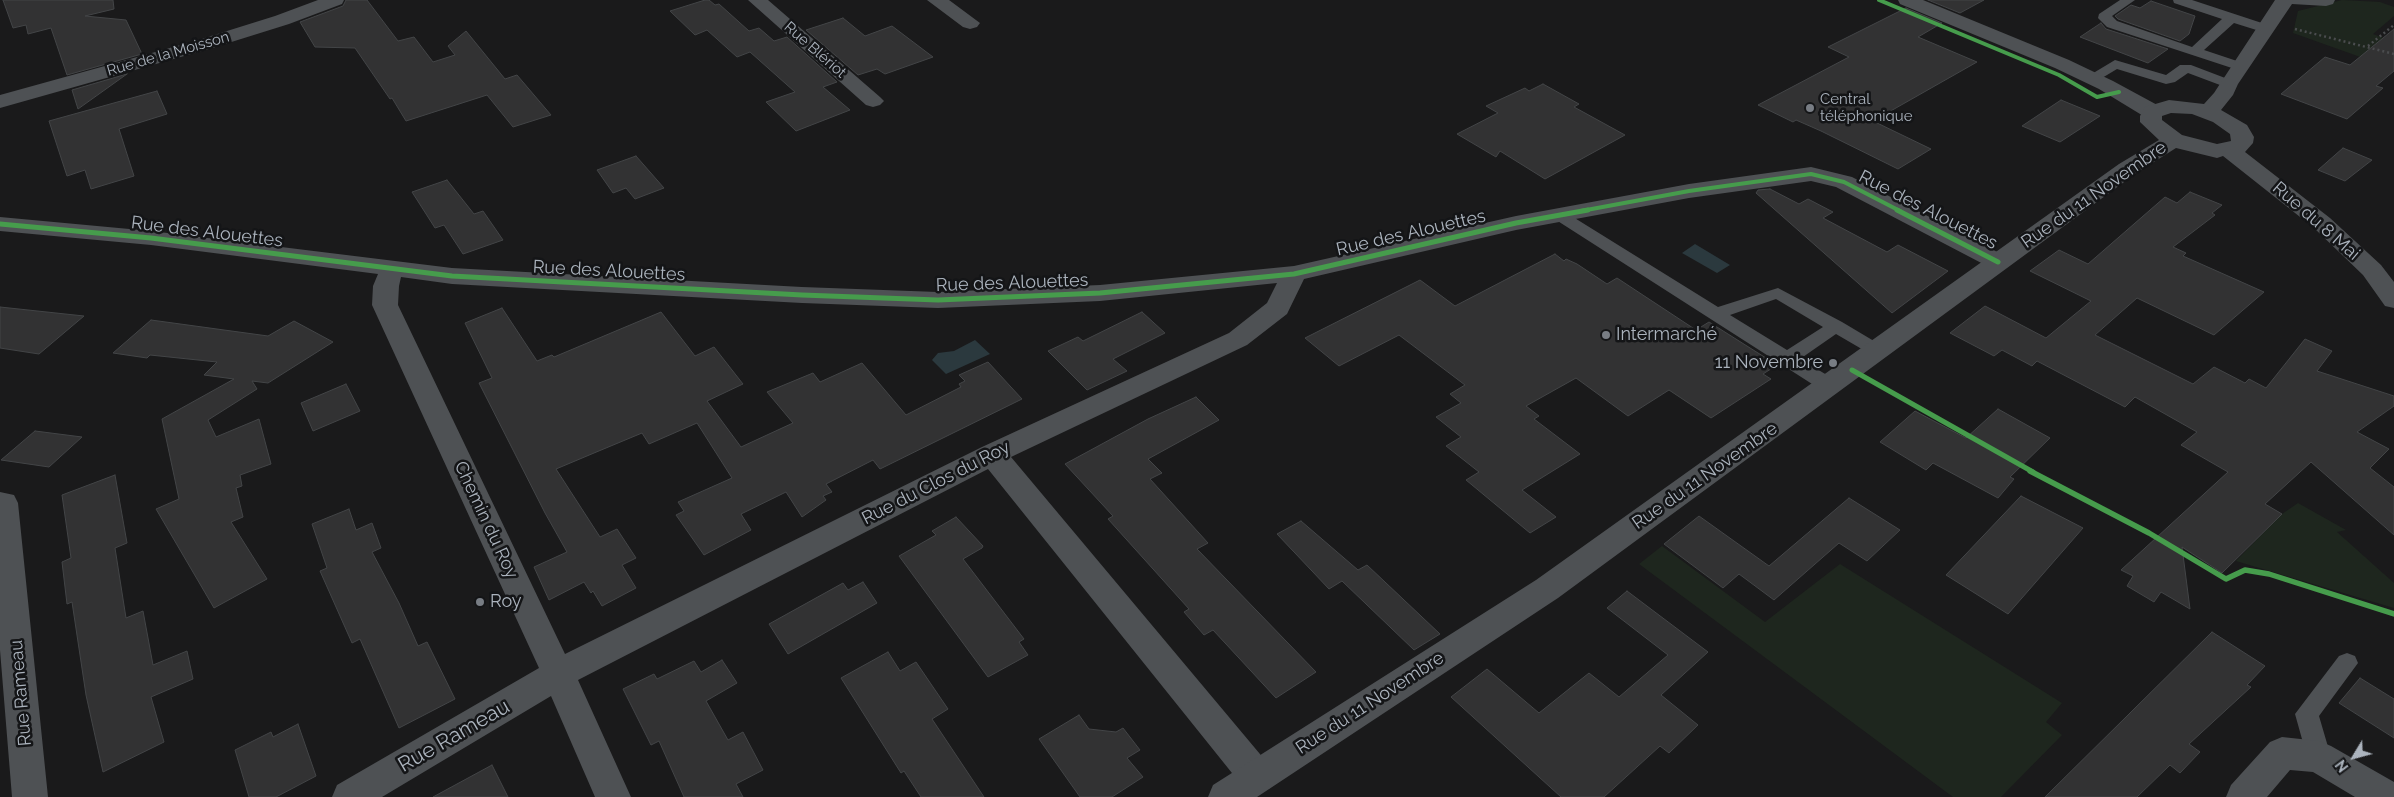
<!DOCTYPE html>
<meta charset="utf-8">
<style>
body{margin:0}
#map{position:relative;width:2394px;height:797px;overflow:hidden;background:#1a1a1b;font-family:Raleway,sans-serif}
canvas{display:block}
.north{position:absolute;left:2329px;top:732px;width:50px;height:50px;-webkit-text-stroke:4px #141517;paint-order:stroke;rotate:233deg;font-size:14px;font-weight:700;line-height:20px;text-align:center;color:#abb3bd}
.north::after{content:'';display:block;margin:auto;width:18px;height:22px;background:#abb3bd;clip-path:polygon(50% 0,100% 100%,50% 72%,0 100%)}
</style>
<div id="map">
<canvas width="2394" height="797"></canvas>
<div class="north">N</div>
</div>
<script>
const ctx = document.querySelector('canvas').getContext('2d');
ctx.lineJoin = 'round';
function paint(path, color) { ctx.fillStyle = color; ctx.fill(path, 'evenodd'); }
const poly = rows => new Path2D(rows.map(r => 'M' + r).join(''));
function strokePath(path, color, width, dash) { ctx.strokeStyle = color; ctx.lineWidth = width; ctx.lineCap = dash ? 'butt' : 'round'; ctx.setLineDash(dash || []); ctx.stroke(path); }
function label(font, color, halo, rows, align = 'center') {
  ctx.font = font + ' Raleway,sans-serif'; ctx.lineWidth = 5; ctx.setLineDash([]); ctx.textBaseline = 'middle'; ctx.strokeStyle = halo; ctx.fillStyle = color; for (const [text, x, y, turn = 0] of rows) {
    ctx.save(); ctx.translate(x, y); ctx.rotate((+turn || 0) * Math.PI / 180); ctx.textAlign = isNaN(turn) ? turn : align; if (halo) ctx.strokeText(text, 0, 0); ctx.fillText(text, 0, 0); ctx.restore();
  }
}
paint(poly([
 [2342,0,2380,2,2394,7,2394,16,2373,34,2394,42,2394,69,2293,33,2298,11],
 [2298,503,2346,530,2337,532,2394,583,2394,608,2236,561,2282,514],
 [1662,546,1765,622,1840,564,2062,703,2046,722,2062,735,2001,797,1953,797,1639,564]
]), '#1e261e');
paint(poly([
 [1695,244,1730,265,1717,273,1682,253],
 [975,340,990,354,946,374,932,360,938,353,954,351]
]), '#2b393e');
const building = poly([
 [3,0,113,0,114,9,85,16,126,20,142,54,67,75,51,28,28,34,26,25,13,28,3,0],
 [346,0,367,0,398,41,414,37,433,62,455,55,448,46,466,31,505,79,517,75,551,115,513,127,487,95,406,121,392,98,390,99,355,48,315,47,300,22,343,6,346,0],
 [705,0,709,0,715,5,719,4,749,31,759,28,774,41,787,37,837,82,823,87,850,110,796,131,766,102,795,92,750,52,737,57,707,30,695,35,670,11,705,0],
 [1928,0,1984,0,1960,13,1928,0],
 [2151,1,2195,16,2189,34,2180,41,2118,19,2115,16,2131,5,2140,8,2151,1],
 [1906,8,1942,23,1918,37,1977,62,1873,121,1931,149,1898,169,1821,131,1796,120,1793,122,1758,105,1849,57,1828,47,1906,8],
 [843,18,865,36,892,26,933,57,885,74,877,69,858,75,806,30,843,18],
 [2101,23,2106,29,2168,49,2148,63,2080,37,2101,23],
 [2394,29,2394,71,2376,86,2383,88,2347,119,2281,94,2325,57,2350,65,2394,29],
 [127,74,78,109,72,90,127,74],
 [1543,84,1579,104,1574,107,1625,135,1545,179,1500,151,1496,157,1457,134,1498,113,1486,106,1525,88,1529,91,1543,84],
 [157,91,167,114,119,129,134,176,91,189,85,170,67,176,49,121,157,91],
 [2061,100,2100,116,2060,142,2022,126,2061,100],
 [2343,148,2372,160,2345,181,2318,170,2343,148],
 [636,156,664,188,635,199,626,188,613,193,597,170,636,156],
 [447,180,474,214,483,211,503,240,463,254,444,225,435,228,412,192,447,180],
 [1770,189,1799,204,1808,199,1833,212,1823,218,1887,252,1898,245,1948,271,1892,313,1756,193,1758,190,1770,189],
 [2190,192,2222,205,2212,213,2215,215,2173,247,2186,253,2183,256,2264,292,2214,335,2137,298,2095,335,2193,384,2214,367,2245,383,2249,379,2266,388,2305,339,2332,351,2317,371,2394,396,2394,406,2357,432,2389,449,2370,468,2394,487,2394,535,2311,462,2265,504,2282,514,2222,573,2182,547,2190,609,2161,592,2154,602,2127,586,2133,576,2121,570,2228,472,2181,445,2197,432,2135,397,2125,407,2037,361,2032,366,2002,350,1994,356,1950,333,1985,306,2046,338,2091,301,2030,271,2059,250,2088,264,2165,197,2177,203,2190,192],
 [1555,254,1564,261,1566,259,1577,264,1607,284,1617,278,1696,330,1709,322,1777,365,1763,374,1771,379,1711,418,1669,390,1628,416,1576,378,1526,406,1539,416,1534,419,1580,454,1522,490,1556,517,1530,533,1466,480,1479,472,1446,446,1461,437,1436,417,1461,403,1450,394,1465,385,1399,335,1339,366,1305,338,1420,280,1455,306,1555,254],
 [0,307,84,316,39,354,0,348,0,307],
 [502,308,537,361,552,355,554,357,661,312,695,356,714,347,743,384,707,401,741,447,793,423,767,392,813,373,820,382,862,363,906,415,961,387,959,384,965,381,959,375,988,362,1022,399,880,469,873,460,826,484,832,492,823,496,826,500,802,517,786,492,741,514,751,530,704,555,676,515,684,511,678,502,732,478,697,423,649,444,642,433,594,453,556,469,600,537,617,529,636,558,622,565,636,588,602,606,593,591,591,593,584,582,549,600,534,567,567,552,545,513,479,383,492,378,465,323,502,308],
 [1142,312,1165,333,1113,359,1127,371,1087,390,1048,351,1078,337,1083,341,1142,312],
 [151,320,268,336,294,321,333,342,268,383,252,381,257,389,208,420,216,437,259,419,271,464,240,475,242,486,236,488,243,517,231,522,267,579,214,608,156,509,179,499,162,419,234,379,204,375,217,362,150,355,147,358,113,353,151,320],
 [346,384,360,411,313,431,301,403,346,384],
 [1196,397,1219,420,1148,459,1162,473,1150,479,1208,543,1197,549,1316,672,1276,698,1213,630,1204,635,1184,612,1189,609,1108,519,1113,516,1065,464,1148,419,1196,397],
 [1998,409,2050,438,2010,477,2014,479,1998,498,1933,463,1926,470,1880,442,1915,411,1966,438,1998,409],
 [35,431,82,437,49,467,1,460,35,431],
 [115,475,127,543,115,548,126,618,143,611,153,665,187,651,193,679,151,697,164,742,103,772,86,695,72,602,67,604,62,562,71,558,62,495,115,475],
 [2021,496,2083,528,2008,614,1946,575,2021,496],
 [1849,498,1900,530,1867,561,1839,543,1774,600,1739,574,1723,588,1664,544,1699,516,1769,566,1849,498],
 [349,509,356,530,372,523,381,548,372,552,399,603,418,646,427,642,455,699,399,728,360,639,352,643,320,571,327,568,312,524,349,509],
 [956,517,983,546,982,548,963,559,1024,639,1019,642,1028,655,988,677,899,556,936,535,932,531,956,517],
 [1301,521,1358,570,1367,565,1440,634,1414,650,1342,581,1329,589,1277,534,1301,521],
 [863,582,877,603,788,654,769,624,843,583,848,590,863,582],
 [1627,591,1708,652,1661,695,1698,725,1669,753,1660,746,1604,797,1561,797,1451,697,1487,669,1539,713,1589,673,1619,697,1668,655,1607,608,1627,591],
 [2212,632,2265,666,2247,685,2251,687,2189,744,2200,752,2180,773,2170,765,2137,797,2045,797,2212,632],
 [888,652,900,671,916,662,948,709,932,719,984,797,921,797,904,771,901,773,841,678,888,652],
 [722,660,737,683,706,701,728,740,743,732,763,770,736,784,743,797,684,797,659,741,651,745,623,689,654,674,657,679,694,661,701,672,722,660],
 [2360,678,2394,699,2394,738,2339,703,2360,678],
 [1079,715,1089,729,1116,732,1123,728,1140,750,1127,758,1143,777,1112,797,1080,797,1039,739,1079,715],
 [298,724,316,776,276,797,249,797,235,750,271,732,273,737,298,724],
 [492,765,508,797,433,797,492,765]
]);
paint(building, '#323233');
strokePath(building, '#434547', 1);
strokePath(poly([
 [2295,29,2394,54],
 [2368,46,2394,25]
]), '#4a4c4e', 2.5, [2, 3]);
paint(poly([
 [2120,0,2135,0,2112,16,2117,21,2192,47,2222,19,2174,3,2173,0,2192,0,2271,26,2273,29,2266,33,2234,23,2204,50,2246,64,2248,67,2241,71,2107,27,2098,18,2099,14,2120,0],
 [2115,60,2166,75,2180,65,2191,65,2233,81,2235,84,2228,88,2188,73,2175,82,2166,84,2117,69,2097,81,2092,82,2085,78,2115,60],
 [1559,210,1565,212,1718,307,1778,288,1842,322,1884,347,1887,351,1884,355,1878,357,1872,355,1836,334,1800,359,1837,381,1839,386,1837,391,1830,392,1823,391,1553,218,1551,215,1553,212,1559,210],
 [1776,299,1823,327,1787,350,1730,315,1776,299],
 [2347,653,2355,656,2358,663,2319,716,2331,757,2328,765,2319,768,2310,765,2307,757,2295,714,2339,656,2347,653]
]), '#4e5154');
paint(poly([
 [318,0,344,0,342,4,289,24,209,49,0,108,0,95,195,41,275,16,318,0],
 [748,0,768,0,880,97,884,101,880,105,873,107,866,105,748,0],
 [927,0,949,0,980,23,977,27,970,29,963,27,927,0],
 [1898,0,1923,0,2069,60,2113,81,2161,107,2164,112,2161,117,2153,118,2145,117,2099,89,2055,68,1900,4,1898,0],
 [1811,167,1852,177,2007,257,2010,262,2007,267,1998,270,1989,267,1836,187,1811,181,1689,198,1516,230,1304,279,1287,314,1247,345,1011,457,1270,766,1275,777,1270,788,1257,793,1244,788,988,469,578,680,631,797,595,797,551,696,382,797,332,797,337,785,539,668,372,305,373,286,378,274,151,245,0,231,0,217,151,231,452,268,802,287,938,292,1100,285,1294,266,1516,216,1689,184,1811,167],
 [401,277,452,284,802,303,938,308,1100,301,1277,283,1267,303,1229,333,982,447,565,654,398,305,399,286,401,277],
 [0,492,14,495,18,503,48,797,12,797,0,650,0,492],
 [2282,737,2319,741,2331,746,2394,782,2394,797,2355,797,2313,772,2290,770,2267,797,2226,797,2231,785,2270,742,2282,737]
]), '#4e5154');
paint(poly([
 [2275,0,2335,0,2333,4,2326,6,2292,4,2238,84,2233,95,2221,110,2247,125,2254,137,2253,143,2245,152,2330,218,2381,265,2394,282,2394,308,2385,306,2363,275,2314,228,2223,156,2217,158,2176,148,2135,174,1558,598,1257,797,1208,797,1213,785,1536,580,2119,164,2159,140,2140,122,2140,116,2145,107,2169,100,2204,104,2214,93,2275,0],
 [2171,113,2192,114,2213,122,2230,134,2231,141,2217,144,2182,135,2162,120,2162,116,2171,113]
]), '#4e5154');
strokePath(poly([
 [1879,0,2059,75,2097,97,2119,92],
 [1581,211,1689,191,1811,174,1844,182,1900,211]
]), '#469c4c', 4);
strokePath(poly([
 [1897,210,1998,262],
 [0,224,151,238,452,276,802,295,938,300,1100,293,1294,274,1516,223,1588,210],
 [1852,370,2033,472]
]), '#469c4c', 5);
strokePath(poly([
 [2030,471,2149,533,2226,579,2245,570,2269,574,2394,614]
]), '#469c4c', 5.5);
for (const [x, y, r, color] of [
 [1810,108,5,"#787d84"],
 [1606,335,5,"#787d84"],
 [1833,363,5,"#787d84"],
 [480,602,5,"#787d84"]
]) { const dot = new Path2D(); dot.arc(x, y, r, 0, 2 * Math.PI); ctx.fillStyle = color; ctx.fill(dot); strokePath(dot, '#141517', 2); }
label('15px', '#abb3bd', '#141517', [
 ["Rue Blériot",815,50,41],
 ["Rue de la Moisson",168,54,-16]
]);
label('15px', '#abb3bd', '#141517', [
 ["Central",1820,99],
 ["téléphonique",1820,116]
], 'left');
label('18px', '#abb3bd', '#141517', [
 ["Rue du 11 Novembre",2094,195,-35],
 ["Rue des Alouettes",1928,210,27],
 ["Rue du 8 Mai",2316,221,41],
 ["Rue des Alouettes",207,232,7],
 ["Rue des Alouettes",1411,233,-13],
 ["Rue des Alouettes",609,271,3],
 ["Rue des Alouettes",1012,283,-2],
 ["Rue du 11 Novembre",1705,476,-35],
 ["Rue du Clos du Roy",936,483,-27],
 ["Chemin du Roy",486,520,65],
 ["Rue Rameau",21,693,-95],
 ["Rue du 11 Novembre",1370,703,-33]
]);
label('18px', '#abb3bd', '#141517', [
 ["Intermarché",1616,335],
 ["11 Novembre",1823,363,"right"],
 ["Roy",490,602]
], 'left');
label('21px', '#abb3bd', '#141517', [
 ["Rue Rameau",454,736,-30]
]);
</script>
